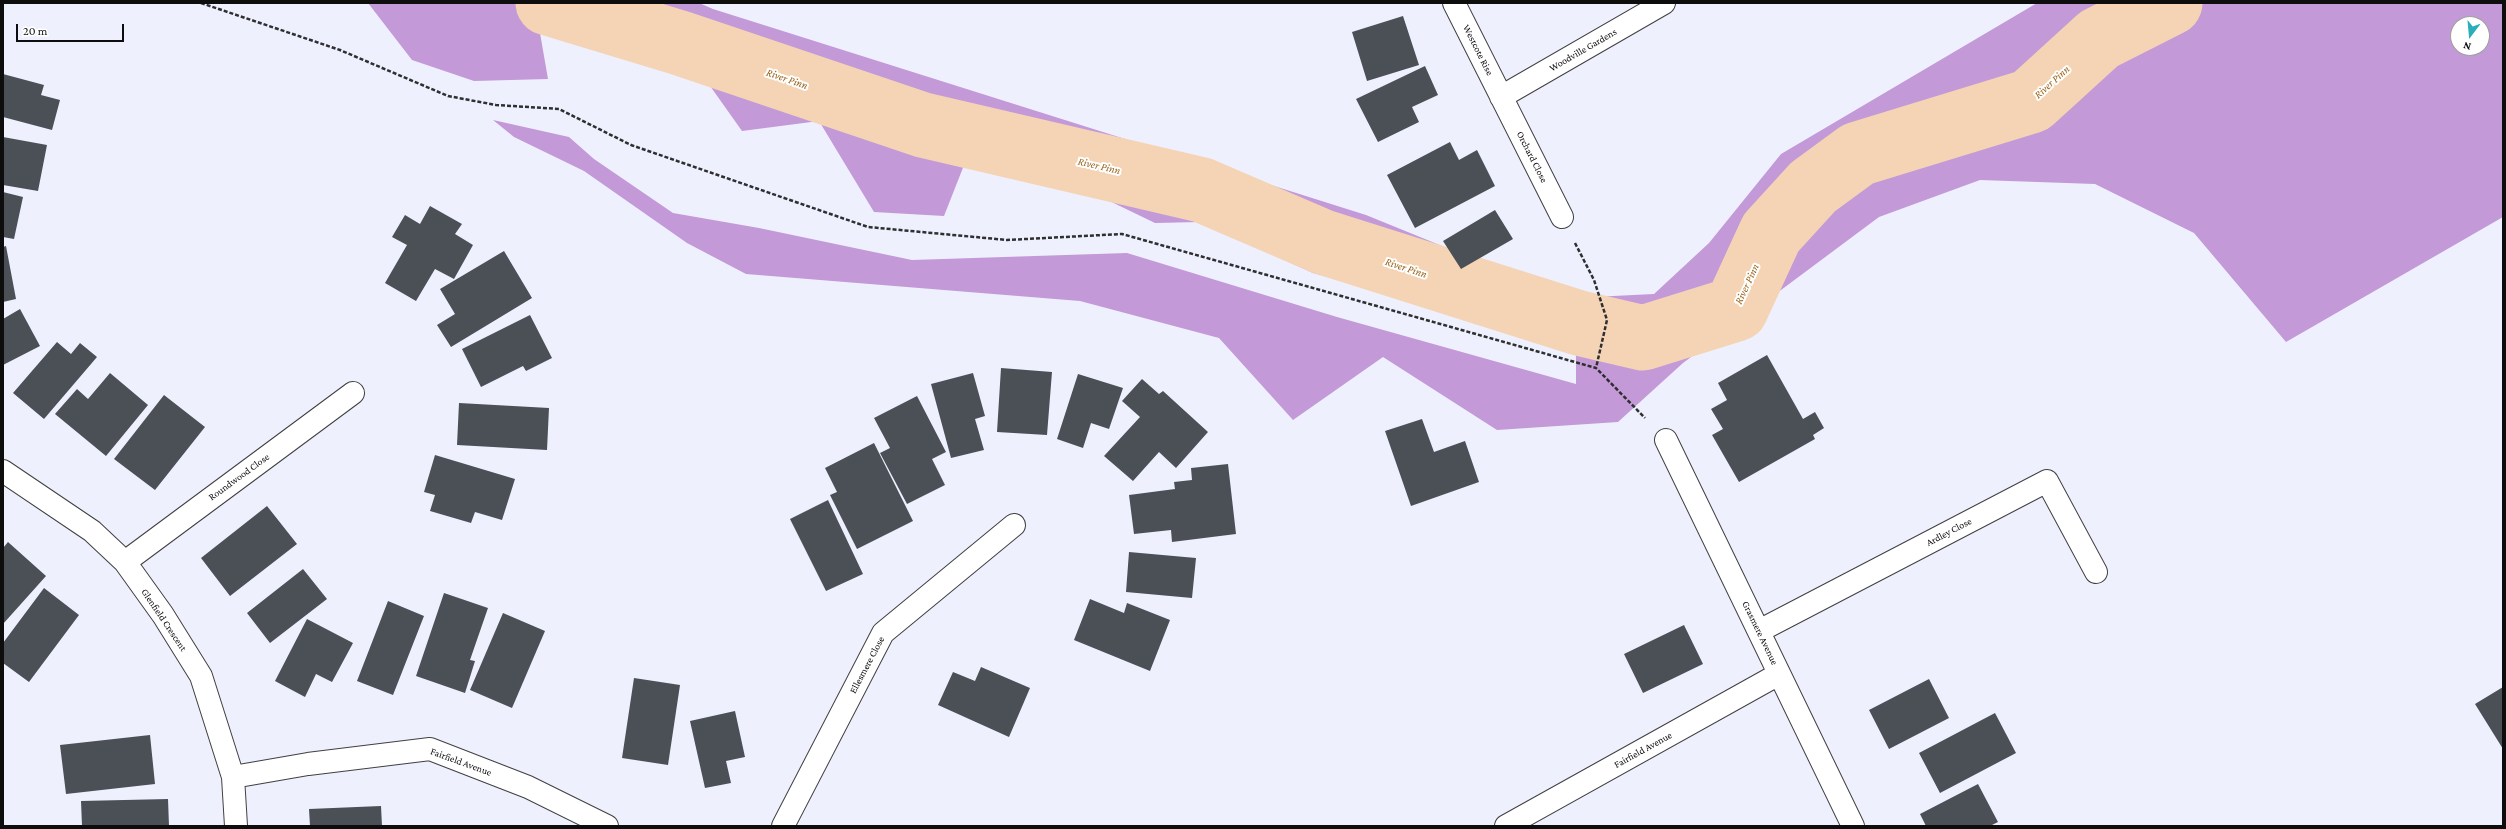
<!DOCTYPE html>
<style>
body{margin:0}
#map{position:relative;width:2506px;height:829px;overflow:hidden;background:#eef0fe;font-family:"Crimson Pro",serif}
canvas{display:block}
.frame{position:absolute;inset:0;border:4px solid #0d0d0d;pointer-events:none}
.north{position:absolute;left:2450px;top:16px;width:40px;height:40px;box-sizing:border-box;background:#fff;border:1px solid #9e9e9e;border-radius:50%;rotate:196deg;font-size:11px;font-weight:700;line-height:16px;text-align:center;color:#0d0d0d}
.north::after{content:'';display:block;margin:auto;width:14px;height:18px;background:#2aaeb9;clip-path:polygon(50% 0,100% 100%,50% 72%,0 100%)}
.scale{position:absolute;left:16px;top:24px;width:108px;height:18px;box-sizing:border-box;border:2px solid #0d0d0d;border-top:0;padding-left:5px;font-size:12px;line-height:14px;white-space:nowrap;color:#0d0d0d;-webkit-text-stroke:3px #fff;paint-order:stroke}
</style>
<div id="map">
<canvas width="2506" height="829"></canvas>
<div class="frame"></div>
<div class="north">N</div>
<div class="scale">20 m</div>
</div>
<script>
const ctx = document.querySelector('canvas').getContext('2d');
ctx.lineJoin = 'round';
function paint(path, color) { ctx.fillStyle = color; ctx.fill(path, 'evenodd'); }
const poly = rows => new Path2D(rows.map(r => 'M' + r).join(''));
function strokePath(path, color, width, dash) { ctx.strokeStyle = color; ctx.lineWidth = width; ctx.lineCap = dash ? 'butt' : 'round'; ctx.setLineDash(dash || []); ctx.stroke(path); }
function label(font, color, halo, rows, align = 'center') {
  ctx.font = font + ' "Crimson Pro",serif'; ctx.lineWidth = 4; ctx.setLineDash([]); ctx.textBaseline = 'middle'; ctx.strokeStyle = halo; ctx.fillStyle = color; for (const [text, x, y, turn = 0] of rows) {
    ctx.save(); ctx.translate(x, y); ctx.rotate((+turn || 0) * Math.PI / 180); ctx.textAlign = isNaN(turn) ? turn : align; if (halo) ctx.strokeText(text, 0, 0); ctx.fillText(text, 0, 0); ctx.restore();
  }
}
paint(poly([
 [368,3,699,3,713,9,1366,215,1501,270,1593,297,1654,294,1709,243,1781,154,2037,3,2503,3,2503,217,2286,342,2194,233,2095,184,1980,180,1879,217,1683,363,1618,422,1497,430,1383,357,1293,420,1219,338,1080,301,746,274,687,243,584,171,514,137,493,120,569,137,594,159,673,213,759,228,912,260,1127,253,1337,317,1576,384,1576,347,1313,273,1200,222,1155,223,1064,179,968,155,944,216,874,212,819,121,742,131,703,76,540,33,548,79,474,81,412,60],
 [2458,24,2482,24,2482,48,2458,48]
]), '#c399d8');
strokePath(poly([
 [548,3,680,43,923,125,1202,190,1323,242,1579,323,1643,338,1736,309,1771,233,1813,187,1858,154,2031,101,2099,39,2170,3]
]), '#f4d4b5', 65);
paint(poly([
 [1403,16,1419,65,1367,81,1352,32],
 [1425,66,1438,95,1412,107,1419,122,1378,142,1356,99],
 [3,74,44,85,41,95,60,100,52,130,3,117],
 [3,137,47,145,38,191,3,185],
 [1450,142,1459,160,1477,150,1495,186,1415,228,1387,175],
 [3,192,23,197,14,239,3,237],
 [430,206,462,224,455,234,473,245,454,279,435,269,416,301,385,283,407,245,392,237,405,215,420,224],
 [1495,210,1513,239,1461,269,1443,241],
 [6,246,16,299,3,302,3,247],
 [504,251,532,298,451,347,437,325,455,314,440,289],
 [20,309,40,346,3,365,3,319],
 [530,315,552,358,526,371,523,366,481,387,462,349],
 [57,342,71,354,80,343,97,357,44,419,13,393],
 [1767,355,1803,419,1815,412,1824,428,1813,435,1815,439,1739,482,1712,435,1723,429,1711,409,1727,400,1718,383],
 [1001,368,1052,372,1047,435,997,432],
 [110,373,148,405,106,456,55,414,77,389,88,399],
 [973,373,985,416,975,419,984,450,951,458,931,384],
 [1078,374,1123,388,1109,429,1091,423,1083,448,1057,439],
 [1142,379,1159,394,1163,391,1208,432,1176,468,1159,452,1133,481,1104,456,1140,417,1122,401],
 [164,395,205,427,155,490,114,459],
 [917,396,946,452,932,459,945,485,907,504,880,453,890,448,874,418],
 [459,403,549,408,547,450,457,445],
 [1422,419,1434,452,1465,441,1479,482,1411,506,1385,431],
 [874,443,913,521,857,549,830,495,837,492,825,468],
 [435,455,515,479,502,520,475,512,471,523,430,511,435,495,424,492],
 [1228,464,1236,534,1172,542,1171,530,1134,534,1129,495,1175,489,1174,482,1192,480,1191,468],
 [828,500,863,574,826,591,790,519],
 [267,506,297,544,230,596,201,558],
 [8,542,46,576,3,624,3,548],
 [1129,552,1196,558,1192,598,1126,592],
 [303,569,327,599,270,643,247,613],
 [44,588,79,615,29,682,3,663,3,643],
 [444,593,488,608,470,660,475,661,465,693,416,676],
 [1090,599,1124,613,1127,603,1170,620,1150,671,1074,640],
 [388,601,424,616,393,695,357,681],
 [503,613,545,631,512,708,470,690],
 [307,619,353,643,332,682,316,674,305,697,275,681],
 [1684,625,1703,664,1643,693,1624,654],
 [981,667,1030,688,1009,737,938,705,953,672,975,681],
 [634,678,680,685,668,765,622,758],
 [1929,679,1949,718,1889,749,1869,710],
 [2503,687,2503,749,2475,704],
 [735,711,745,757,726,761,731,783,705,788,690,721],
 [1995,713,2016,753,1940,793,1919,753],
 [150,735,155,784,66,794,60,745],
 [1978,784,1998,822,1990,826,1926,826,1920,814],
 [168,799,169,826,82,826,81,801],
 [381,806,382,826,310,826,309,809]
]), '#4a5056');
const minor = poly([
 [1454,3,1562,217],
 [1501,97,1664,3],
 [1666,440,1853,826],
 [3,471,92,531,125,562,163,615,201,676,233,777,236,826],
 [125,562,353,393],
 [1759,631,2047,481,2096,572],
 [233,777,308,764,430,749,528,787,607,826],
 [783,826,883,633,1014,525],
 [1506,826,1779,674]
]);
strokePath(minor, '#404040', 24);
strokePath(poly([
 [201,3,340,50,448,96,496,105,559,109,631,145,868,227,1007,240,1122,234,1596,368,1645,418],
 [1575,243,1594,280,1607,320,1596,368]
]), '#2f2f2f', 2.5, [4, 2]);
strokePath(minor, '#fff', 22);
label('10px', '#0d0d0d', '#fff', [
 ["Westcote Rise",1478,50,63],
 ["Woodville Gardens",1583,50,-30],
 ["Orchard Close",1532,157,63],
 ["Roundwood Close",239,477,-36],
 ["Ardley Close",1949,532,-28],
 ["Glenfield Crescent",164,620,56],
 ["Grasmere Avenue",1760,633,64],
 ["Ellesmere Close",867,665,-62],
 ["Fairfield Avenue",1643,750,-29],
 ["Fairfield Avenue",461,762,20]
]);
label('italic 11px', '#9b631b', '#fff', [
 ["River Pinn",787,79,19],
 ["River Pinn",2052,82,-42],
 ["River Pinn",1099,166,13],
 ["River Pinn",1406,268,18],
 ["River Pinn",1747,284,-65]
]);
</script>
